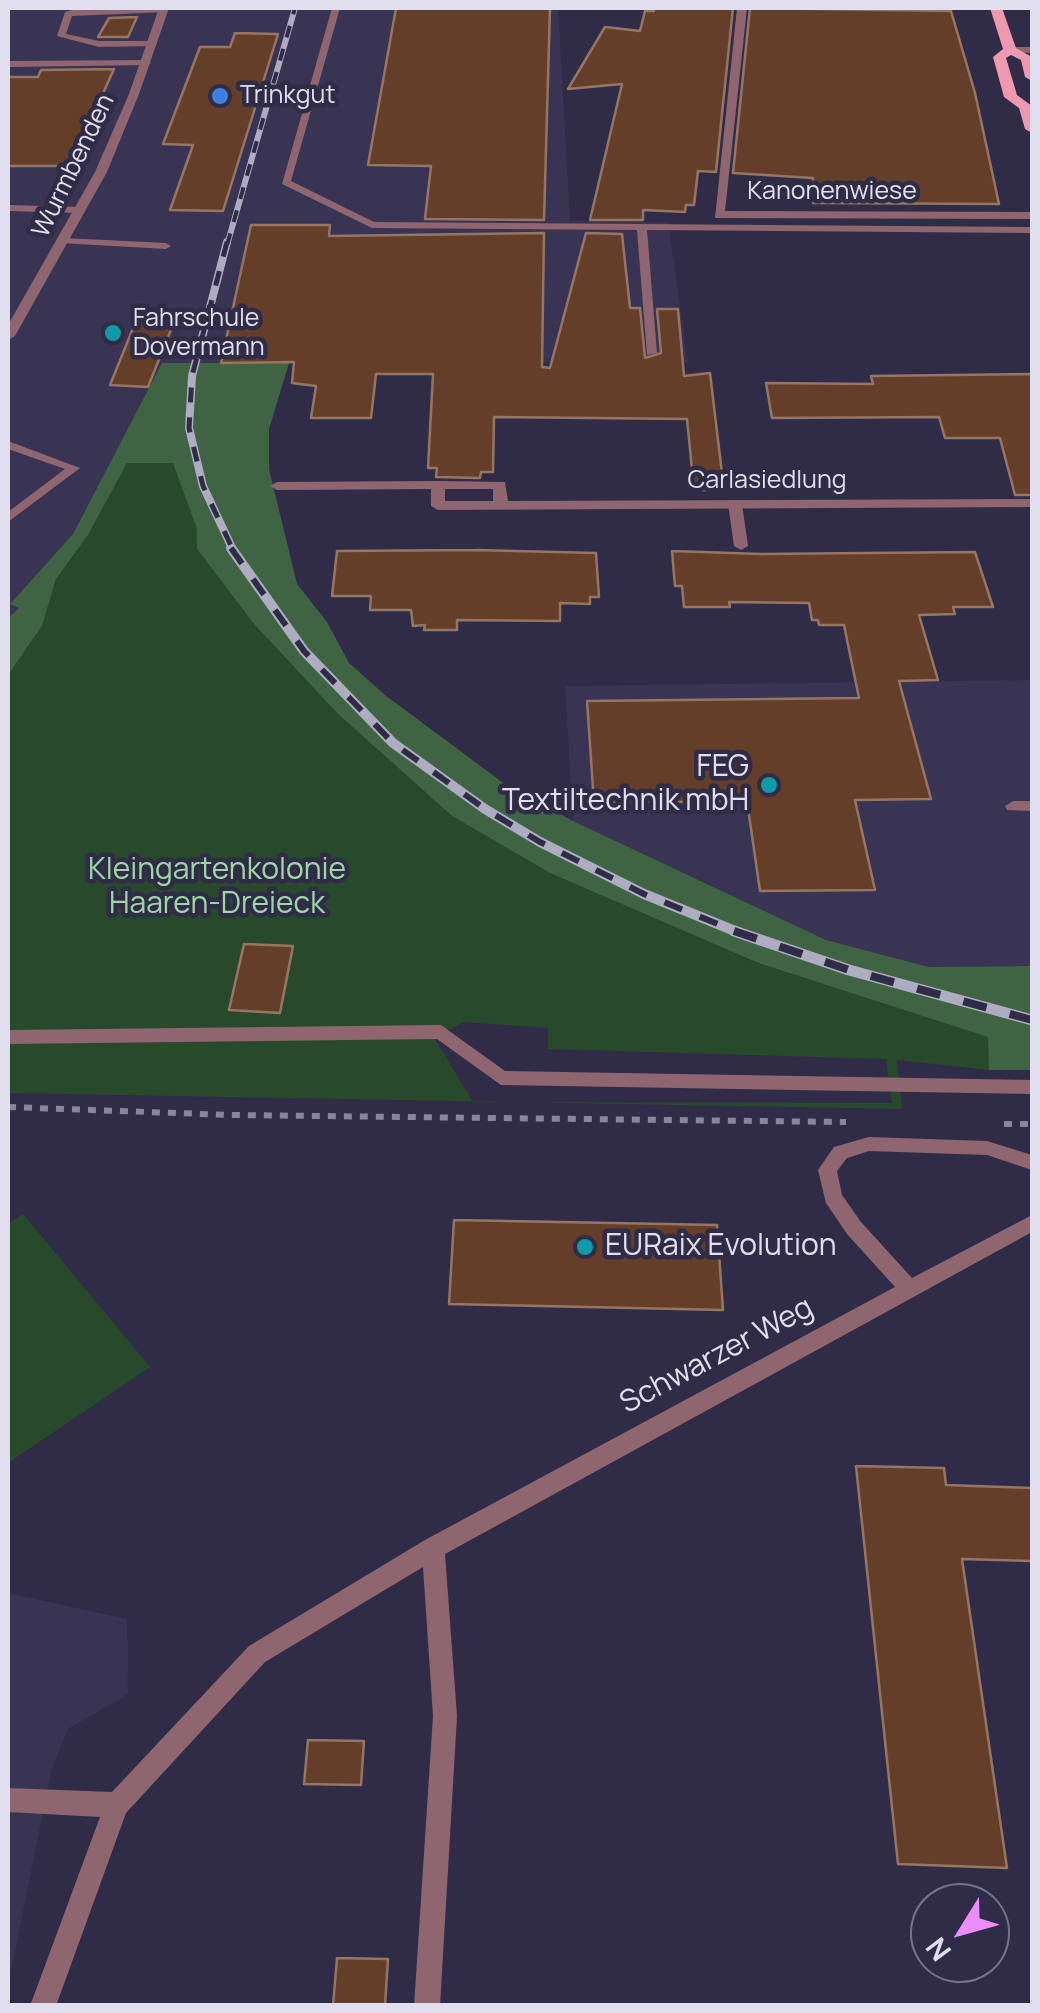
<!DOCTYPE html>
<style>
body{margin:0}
#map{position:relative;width:1040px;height:2013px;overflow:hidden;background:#302c47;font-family:Manrope,sans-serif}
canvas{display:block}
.frame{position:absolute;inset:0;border:10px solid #e0deef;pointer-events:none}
.north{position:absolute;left:910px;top:1883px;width:100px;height:100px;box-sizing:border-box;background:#302c47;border:2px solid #76738a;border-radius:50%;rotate:233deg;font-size:28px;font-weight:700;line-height:40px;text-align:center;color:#e0deef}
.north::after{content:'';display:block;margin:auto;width:35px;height:45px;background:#ea8dfd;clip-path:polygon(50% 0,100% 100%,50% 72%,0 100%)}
</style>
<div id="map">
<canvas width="1040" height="2013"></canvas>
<div class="frame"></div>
<div class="north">N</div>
</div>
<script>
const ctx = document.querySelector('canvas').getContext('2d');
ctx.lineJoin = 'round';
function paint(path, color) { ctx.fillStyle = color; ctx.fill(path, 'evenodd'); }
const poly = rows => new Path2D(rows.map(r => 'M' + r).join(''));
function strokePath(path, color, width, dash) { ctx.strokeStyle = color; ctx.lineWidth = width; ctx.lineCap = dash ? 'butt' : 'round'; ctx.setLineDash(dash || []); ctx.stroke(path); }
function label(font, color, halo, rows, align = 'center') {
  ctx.font = font + ' Manrope,sans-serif'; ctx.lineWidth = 9; ctx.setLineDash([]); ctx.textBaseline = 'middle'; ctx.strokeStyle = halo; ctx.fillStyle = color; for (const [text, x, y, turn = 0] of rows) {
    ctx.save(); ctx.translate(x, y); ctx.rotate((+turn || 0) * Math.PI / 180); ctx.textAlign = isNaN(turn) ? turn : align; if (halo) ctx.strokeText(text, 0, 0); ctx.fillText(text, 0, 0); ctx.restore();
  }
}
paint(poly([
 [8,8,558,8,570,221,668,222,688,363,162,363,73,534,11,603,20,607,8,618],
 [1032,680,1032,966,929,967,826,940,573,821,565,686],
 [8,1593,127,1619,128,1694,68,1729,52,1768,8,1987]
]), '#393354');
paint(poly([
 [127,463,174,463,197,529,197,549,254,624,338,714,452,816,550,873,757,963,989,1037,989,1070,897,1060,902,1109,8,1093,8,675,42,626,56,579,88,535],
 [463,1022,548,1028,548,1049,886,1059,892,1103,473,1102,435,1039],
 [23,1214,150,1367,8,1463,8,1224]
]), '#28492c');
paint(poly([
 [162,363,289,363,269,429,269,469,297,584,327,622,349,663,385,695,506,785,573,821,826,940,929,967,1032,966,1032,1070,989,1070,988,1037,758,963,550,873,452,816,338,714,254,624,197,549,197,529,173,463,127,463,88,535,56,579,42,626,8,675,8,618,19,608,10,604,73,534]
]), '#406344');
const building = poly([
 [396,8,550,8,544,220,425,219,431,166,368,165,396,8],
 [654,8,733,8,716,172,698,171,694,205,686,205,685,212,643,210,643,220,590,220,622,84,568,89,605,27,640,31,645,11,654,11,654,8],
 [750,8,951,11,975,93,999,204,813,203,813,178,733,173,750,8],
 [137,17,128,37,98,37,109,18,137,17],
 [235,33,278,34,223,211,170,210,193,145,163,144,200,47,230,47,235,33],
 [114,69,76,154,72,154,66,166,8,166,8,77,38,77,41,70,114,69],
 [251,225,330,225,329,236,544,233,542,367,550,368,586,233,622,234,630,308,640,308,645,358,661,353,657,309,678,309,684,376,710,373,724,490,694,490,687,419,494,417,493,472,481,472,480,478,436,477,437,468,428,468,433,374,376,374,371,418,311,418,316,386,292,383,294,362,221,363,251,225],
 [136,321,174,322,148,387,110,385,136,321],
 [1032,374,1032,495,1015,495,1000,438,945,438,939,417,772,418,766,383,873,384,871,376,1032,374],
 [476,550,596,553,599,597,590,597,590,604,560,603,560,621,457,620,457,630,424,630,425,625,413,626,411,610,370,610,371,596,332,596,337,551,476,550],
 [672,551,761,554,975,552,993,607,953,607,955,614,919,615,938,680,899,681,931,799,855,800,875,890,760,891,747,801,594,803,587,701,859,698,844,625,819,625,818,620,812,620,809,603,729,602,730,607,684,607,682,586,675,586,672,551],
 [244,944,293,946,280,1013,229,1010,244,944],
 [454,1220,717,1225,723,1310,449,1304,454,1220],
 [856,1466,944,1468,946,1485,1032,1488,1032,1561,962,1559,1007,1868,898,1864,856,1466],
 [308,1740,364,1741,361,1785,304,1784,308,1740],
 [337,1958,388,1959,385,2006,333,2006,337,1958]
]);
paint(building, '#653e29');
strokePath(building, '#957564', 2.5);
strokePath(poly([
 [8,1107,231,1115,846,1122],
 [1004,1124,1032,1124]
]), '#89869c', 6, [8, 8]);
paint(poly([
 [163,8,166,12,72,16,66,34,99,41,152,41,155,46,99,47,57,36,65,12,76,9,163,8],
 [332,8,340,8,291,181,374,222,1032,227,1032,233,647,230,657,353,647,355,637,230,372,228,282,184,332,8],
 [146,60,151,63,149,65,8,67,8,61,146,60],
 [8,205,80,207,85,210,80,213,8,211,8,205],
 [64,238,166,243,171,246,166,249,60,243,59,241,64,238],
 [8,441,80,468,8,522,8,512,65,469,8,449,8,441],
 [735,500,742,504,748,546,741,550,734,546,728,504,735,500],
 [1013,801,1032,801,1032,811,1007,810,1005,806,1013,801],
 [441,1025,505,1071,1032,1080,1032,1094,501,1085,437,1039,8,1044,8,1030,441,1025],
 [869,1137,987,1141,1032,1155,1032,1170,987,1155,869,1151,847,1158,837,1171,842,1195,861,1222,912,1278,1032,1215,1032,1232,445,1554,457,1716,440,2006,414,2006,433,1716,423,1567,265,1662,126,1813,56,2006,30,2006,100,1817,8,1812,8,1788,112,1792,249,1646,425,1540,895,1287,847,1234,826,1203,818,1170,834,1147,869,1137]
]), '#8f6670');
paint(poly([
 [159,8,169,8,139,94,107,172,15,336,8,340,8,325,95,172,129,94,159,8],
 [737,8,747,8,725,211,1032,212,1032,219,715,218,737,8],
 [1010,47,1032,47,1032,53,1006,52,1010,47],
 [438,481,505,482,508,501,1032,499,1032,507,438,510,431,506,431,489,277,490,270,486,277,482,438,481],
 [445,489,493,489,493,501,445,501,445,489]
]), '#8f6670');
paint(poly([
 [990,8,1002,8,1016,48,1032,57,1032,81,1025,77,1021,60,1011,55,1006,58,1017,95,1032,106,1032,133,1025,129,1019,108,1004,97,993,57,1003,49,990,8]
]), '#ee99b0');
const railFar3 = poly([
 [227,245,295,8]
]);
const railFar2 = poly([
 [227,242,192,376,189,428,203,486,233,550]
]);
const railFar1 = poly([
 [231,548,304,651,393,743,485,809,540,842,644,894,740,933]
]);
const rail = poly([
 [734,931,849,970,1032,1020]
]);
strokePath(railFar3, '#aeacc0', 6);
strokePath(railFar2, '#aeacc0', 8);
strokePath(railFar1, '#aeacc0', 10);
strokePath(rail, '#aeacc0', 11);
strokePath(railFar3, '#302c47', 4, [12]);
strokePath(railFar2, '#302c47', 5, [15]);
strokePath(railFar1, '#302c47', 6, [19]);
strokePath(rail, '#302c47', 8, [24]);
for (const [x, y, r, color] of [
 [220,96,10,"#3f7fe0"],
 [113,333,10,"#0f9aa8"],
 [769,785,10,"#0f9aa8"],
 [585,1247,10,"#0f9aa8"]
]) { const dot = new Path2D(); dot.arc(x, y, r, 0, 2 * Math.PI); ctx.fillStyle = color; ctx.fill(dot); strokePath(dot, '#302c47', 4); }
label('25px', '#e0deef', '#302c47', [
 ["Trinkgut",240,96],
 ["Fahrschule",133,319],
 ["Dovermann",133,348]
], 'left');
label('25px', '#e0deef', '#302c47', [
 ["Wurmbenden",74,166,-64],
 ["Kanonenwiese",832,192],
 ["Carlasiedlung",767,481]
]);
label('30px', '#e0deef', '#302c47', [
 ["FEG",749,768],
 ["Textiltechnik mbH",749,802],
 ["EURaix Evolution",605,1247,"left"]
], 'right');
label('30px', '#9dd7a3', '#302c47', [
 ["Kleingartenkolonie",217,871],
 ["Haaren-Dreieck",217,905]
]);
label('30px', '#e0deef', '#302c47', [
 ["Schwarzer Weg",717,1356,-28]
]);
</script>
